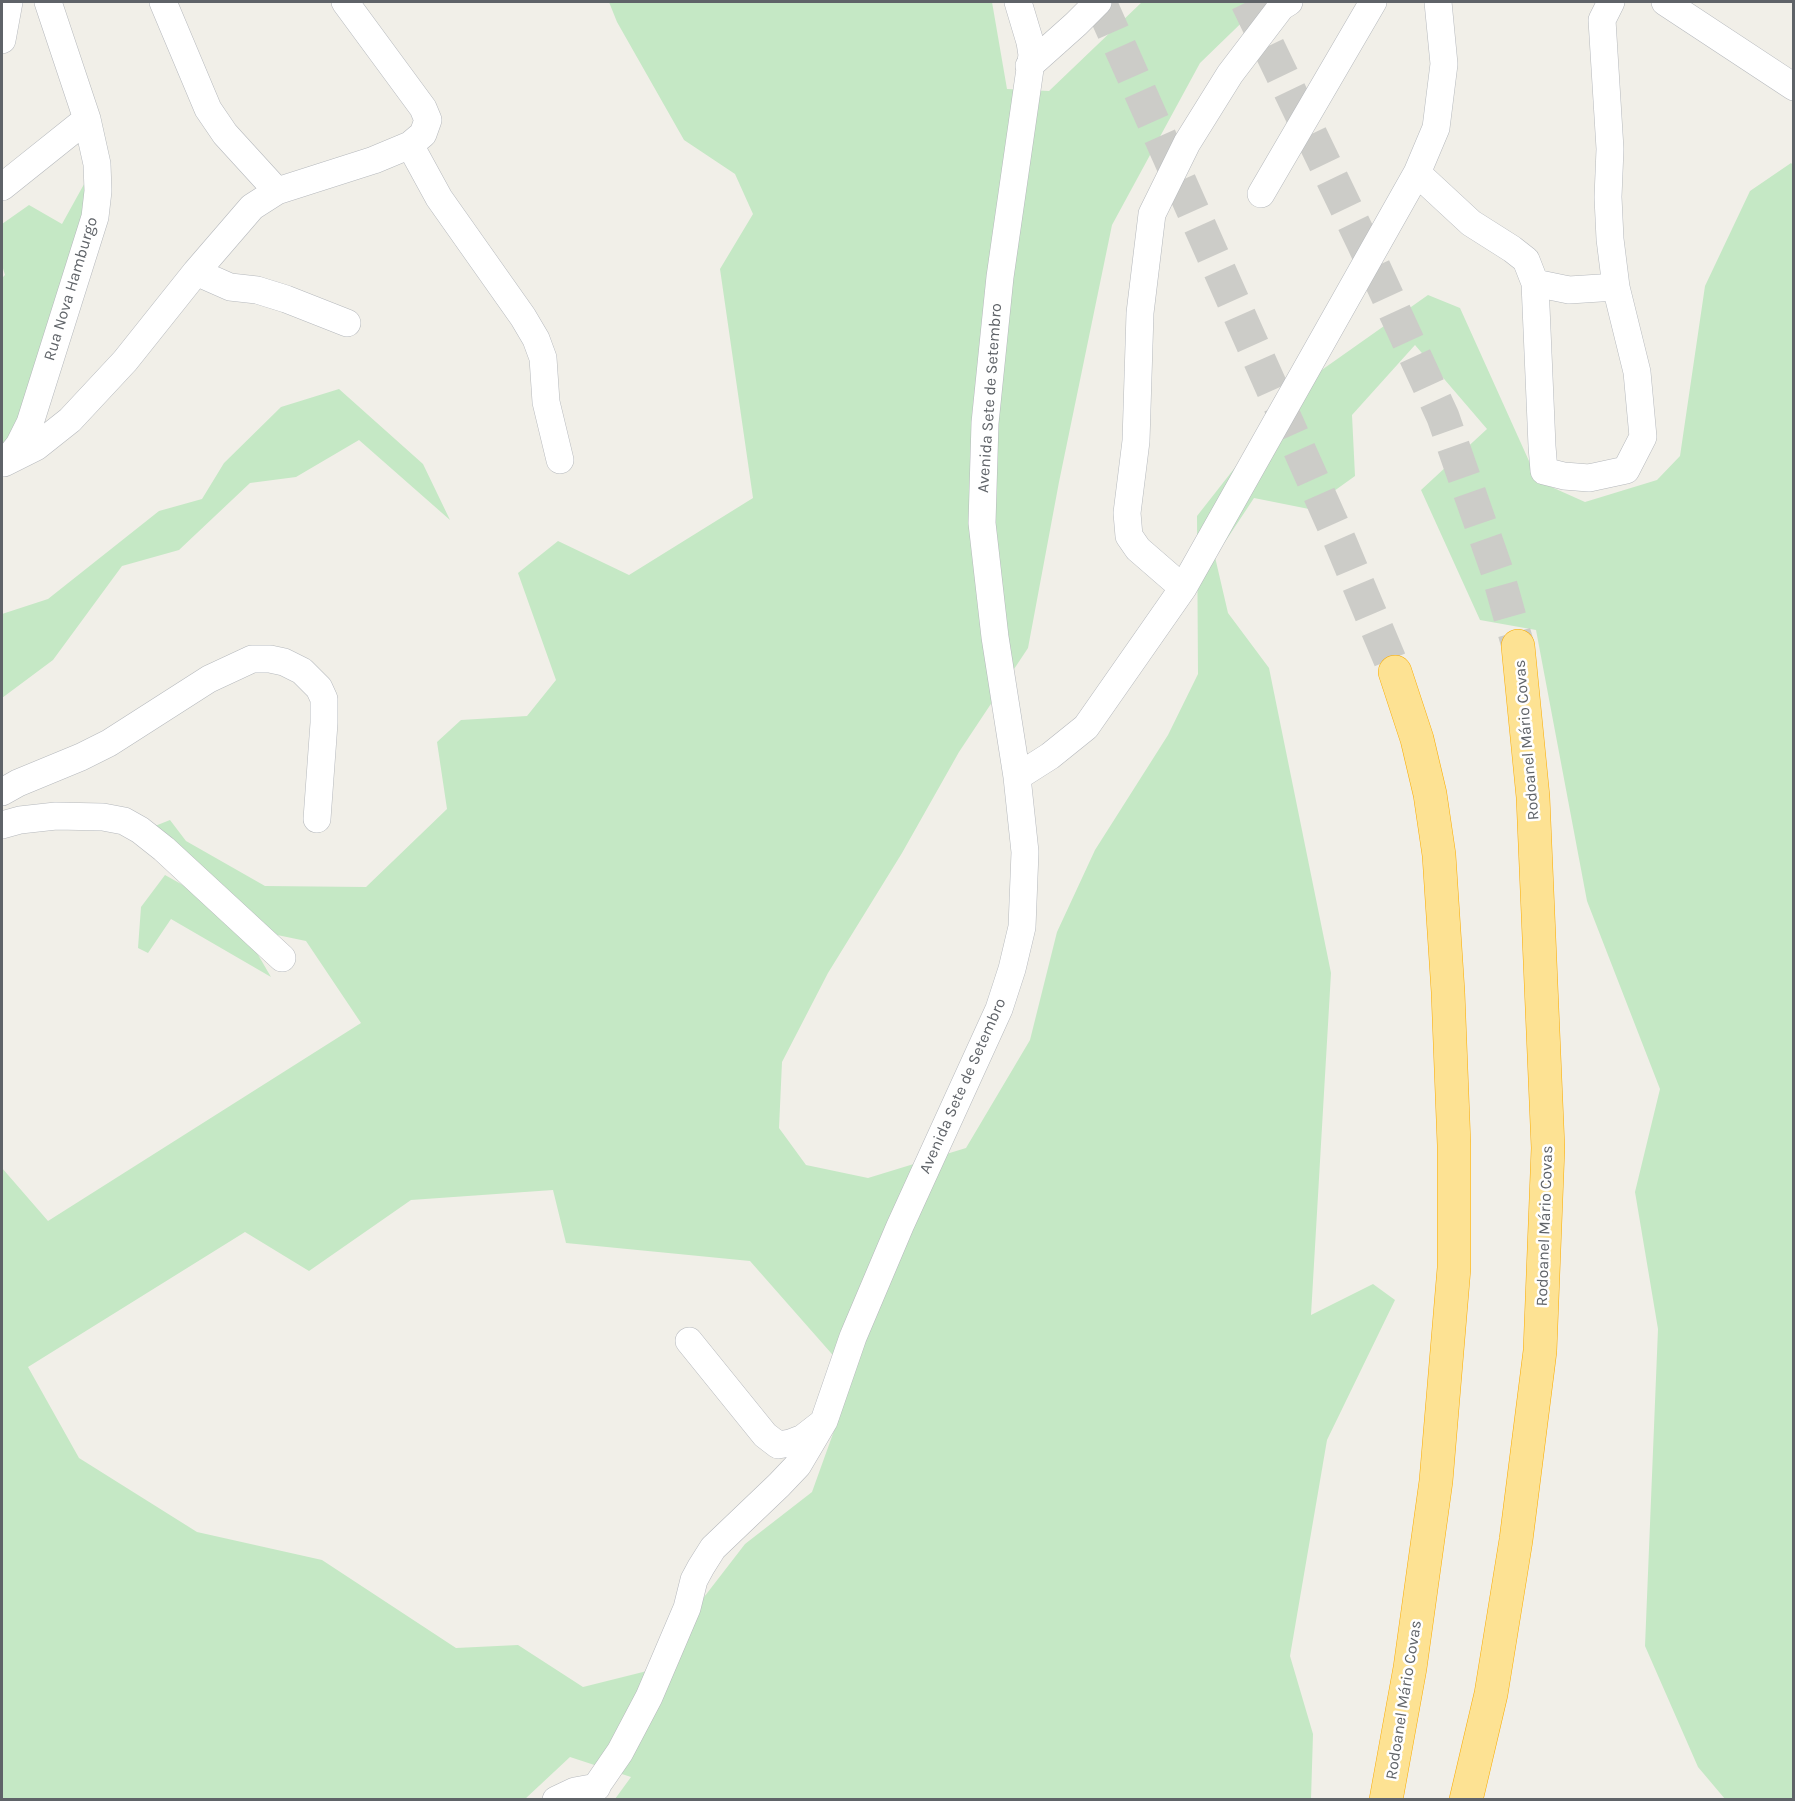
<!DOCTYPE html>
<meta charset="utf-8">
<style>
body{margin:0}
#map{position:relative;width:1795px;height:1801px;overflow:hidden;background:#f1efe8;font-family:Karla,sans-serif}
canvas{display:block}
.frame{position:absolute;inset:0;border:3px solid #5f6368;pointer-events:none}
</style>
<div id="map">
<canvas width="1795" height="1801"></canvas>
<div class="frame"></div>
</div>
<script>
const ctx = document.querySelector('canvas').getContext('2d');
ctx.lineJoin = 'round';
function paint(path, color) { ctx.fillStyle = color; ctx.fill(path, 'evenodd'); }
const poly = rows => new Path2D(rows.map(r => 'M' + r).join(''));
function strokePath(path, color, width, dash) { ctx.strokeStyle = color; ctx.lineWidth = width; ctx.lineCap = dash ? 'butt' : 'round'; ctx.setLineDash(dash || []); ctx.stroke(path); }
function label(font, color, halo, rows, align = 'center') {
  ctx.font = font + ' Karla,sans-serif'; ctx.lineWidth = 5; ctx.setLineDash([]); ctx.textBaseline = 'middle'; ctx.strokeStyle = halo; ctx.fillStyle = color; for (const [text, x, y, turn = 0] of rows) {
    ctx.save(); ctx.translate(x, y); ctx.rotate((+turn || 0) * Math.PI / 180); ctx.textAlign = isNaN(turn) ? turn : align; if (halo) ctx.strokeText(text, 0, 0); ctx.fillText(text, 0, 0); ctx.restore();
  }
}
paint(poly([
 [609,2,992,2,1007,89,1049,91,1142,2,1263,2,1200,63,1112,225,1059,482,1028,648,959,752,902,853,828,973,782,1062,779,1128,806,1165,868,1178,966,1148,1030,1040,1057,932,1095,850,1168,735,1198,674,1197,516,1299,386,1428,295,1460,308,1538,481,1585,502,1657,480,1680,456,1705,286,1750,191,1791,163,1793,165,1793,1799,1725,1799,1698,1767,1645,1646,1658,1329,1635,1192,1660,1089,1587,901,1536,630,1480,620,1421,490,1487,429,1415,345,1352,415,1355,476,1309,509,1254,498,1215,557,1228,613,1269,668,1331,973,1311,1315,1373,1284,1395,1300,1327,1440,1290,1656,1313,1734,1311,1799,615,1799,631,1777,570,1757,525,1799,2,1799,2,1168,48,1221,361,1023,306,941,258,931,250,941,271,977,171,919,148,953,138,948,141,907,165,875,206,898,155,826,170,820,186,841,265,886,366,887,447,809,437,742,461,720,527,716,556,680,518,573,558,541,629,575,753,498,720,269,753,214,735,174,684,140,617,22],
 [553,1190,566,1243,750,1261,853,1378,812,1492,745,1544,647,1671,583,1687,518,1645,456,1648,322,1560,197,1532,79,1458,28,1367,245,1232,309,1271,411,1200],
 [88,177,87,212,21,430,2,449,2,278,5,275,2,265,2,224,29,205,62,224],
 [339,389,423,464,450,520,359,440,296,477,250,483,179,550,122,566,53,660,2,698,2,614,48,599,159,511,202,499,224,463,281,407]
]), '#c5e8c5');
strokePath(poly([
 [1100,2,1340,541,1395,672],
 [1247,2,1363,243,1443,417,1497,571,1518,646]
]), '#ccccc8', 33, [33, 16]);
const minor = poly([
 [163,2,208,109,225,134,277,191],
 [345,2,423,108,428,120,423,134,410,145],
 [1665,2,1794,87],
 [2,40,9,2],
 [1029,66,1076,24,1098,2],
 [1417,173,1471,223,1512,249,1526,260,1535,283,1542,446,1544,471,1564,476,1589,478,1626,470,1643,437,1637,372,1616,287],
 [2,187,87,119],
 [1261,194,1373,2],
 [196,272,230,287,257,290,286,299,347,323],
 [1535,283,1569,290,1616,287,1610,239,1608,197,1610,149,1602,20,1611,2],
 [7,460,19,445,30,423,95,217,98,191,97,164,87,119,48,2],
 [4,463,36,447,70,420,125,361,196,272,252,207,277,191,374,160,410,145,439,198,523,317,536,339,543,358,546,402,560,460],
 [1183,588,1417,173,1436,128,1444,64,1438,2],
 [1017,777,1050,756,1086,727,1183,588,1138,549,1129,536,1127,513,1136,441,1140,313,1152,214,1187,143,1230,74,1281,7,1289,2],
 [2,792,18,783,81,757,109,743,209,679,252,659,270,659,284,662,302,671,319,688,324,699,324,723,317,819],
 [2,825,20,820,56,816,103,817,124,821,140,830,164,849,282,958],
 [689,1341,765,1435,778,1445,790,1443,803,1438,821,1424],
 [556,1800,575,1791,597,1787],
 [587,1800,620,1752,649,1697,687,1608,694,1580,701,1567,713,1548,779,1485,798,1465,824,1421,853,1337,900,1226,999,1009,1012,969,1022,927,1025,852,1017,777,995,637,982,523,985,423,1000,277,1032,55,1030,42,1018,2]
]);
const highway = poly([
 [1386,1800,1410,1668,1436,1481,1454,1268,1454,1145,1448,992,1439,855,1430,794,1417,739,1395,672],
 [1466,1800,1491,1694,1516,1540,1540,1351,1548,1148,1533,797,1518,646]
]);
strokePath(minor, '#b5b8bc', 28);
strokePath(highway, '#f9ab00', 34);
strokePath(minor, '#fff', 27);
strokePath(highway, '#fde293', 33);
label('16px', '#5f6368', '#fff', [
 ["Rua Nova Hamburgo",71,289,-73],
 ["Avenida Sete de Setembro",990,398,-86],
 ["Rodoanel Mário Covas",1527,740,-95],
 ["Avenida Sete de Setembro",963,1086,-66],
 ["Rodoanel Mário Covas",1545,1226,-88],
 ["Rodoanel Mário Covas",1404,1700,-81]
]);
</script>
